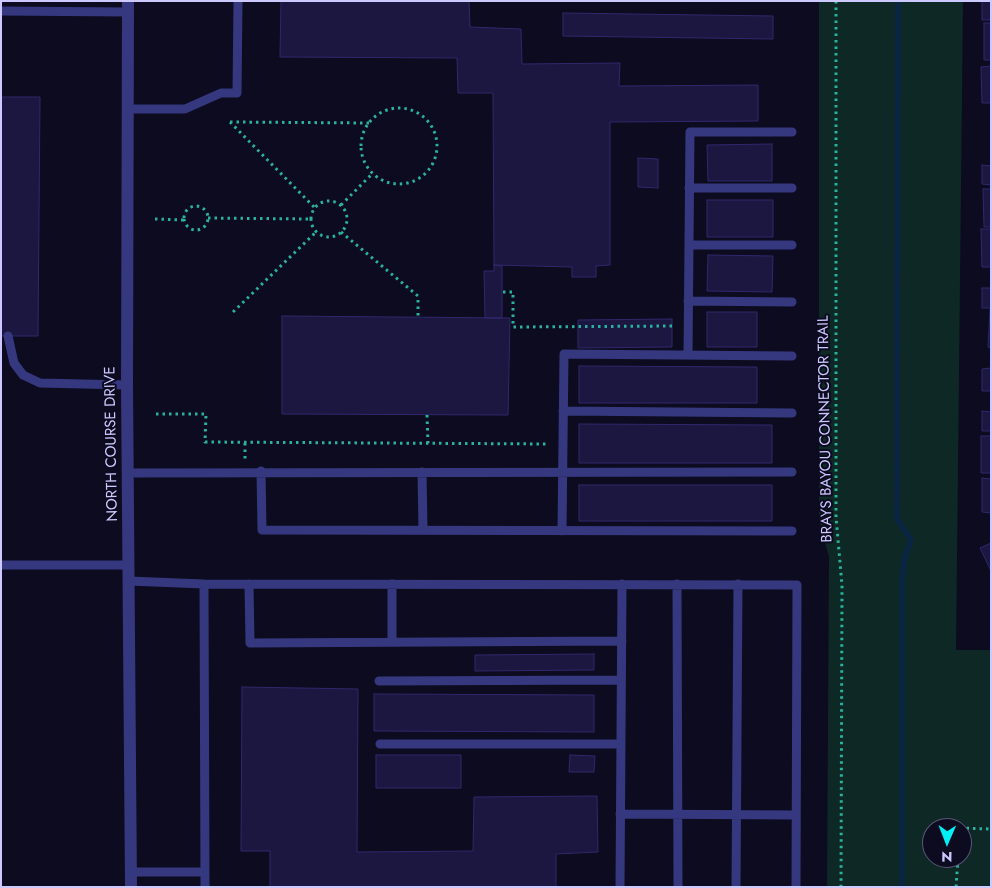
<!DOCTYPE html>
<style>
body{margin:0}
#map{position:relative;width:992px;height:888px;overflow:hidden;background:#0d0b1f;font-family:Jost,sans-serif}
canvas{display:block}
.frame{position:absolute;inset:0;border:2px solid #cbc9ff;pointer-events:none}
.north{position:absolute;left:922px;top:818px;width:50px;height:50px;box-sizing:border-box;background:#0d0b1f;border:1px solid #595779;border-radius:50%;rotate:181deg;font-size:14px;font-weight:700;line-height:20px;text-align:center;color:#cbc9ff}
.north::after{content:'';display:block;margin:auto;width:18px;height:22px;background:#00f0f4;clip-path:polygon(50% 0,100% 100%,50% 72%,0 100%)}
</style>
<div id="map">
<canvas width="992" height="888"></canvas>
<div class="frame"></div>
<div class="north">N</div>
</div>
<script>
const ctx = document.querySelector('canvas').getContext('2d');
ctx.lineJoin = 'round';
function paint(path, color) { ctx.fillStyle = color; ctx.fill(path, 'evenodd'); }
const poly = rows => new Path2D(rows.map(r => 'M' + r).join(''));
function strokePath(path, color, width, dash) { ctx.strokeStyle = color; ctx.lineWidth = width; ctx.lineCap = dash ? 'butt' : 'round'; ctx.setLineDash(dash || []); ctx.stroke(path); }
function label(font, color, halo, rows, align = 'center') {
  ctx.font = font + ' Jost,sans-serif'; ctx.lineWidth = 4; ctx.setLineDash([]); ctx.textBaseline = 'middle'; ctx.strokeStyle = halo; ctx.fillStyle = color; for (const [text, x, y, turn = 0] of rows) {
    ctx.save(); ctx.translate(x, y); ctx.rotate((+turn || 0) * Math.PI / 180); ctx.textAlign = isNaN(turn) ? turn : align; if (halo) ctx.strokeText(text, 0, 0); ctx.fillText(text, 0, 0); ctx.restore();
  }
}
paint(poly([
 [819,1,963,1,956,650,991,650,991,887,827,887,829,557,819,520],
 [932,828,962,828,962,858,932,858]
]), '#0e2925');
strokePath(poly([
 [898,1,897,519,911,540,904,560,902,583,902,887]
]), '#0a2544', 5.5);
const building = poly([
 [281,1,469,1,470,27,521,29,522,64,620,63,619,86,758,85,758,121,610,122,610,265,596,266,596,277,572,277,572,267,494,265,493,93,458,93,457,58,280,57,281,1],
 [982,1,991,1,991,20,982,20,982,1],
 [563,13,773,16,773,39,563,36,563,13],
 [984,23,991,23,991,60,984,60,984,23],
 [991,66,991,103,982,103,981,67,991,66],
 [1,97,40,97,38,336,1,336,1,97],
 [772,144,772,181,708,181,707,145,772,144],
 [638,158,658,159,658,188,638,187,638,158],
 [982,165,991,166,991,185,982,184,982,165],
 [983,189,991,189,991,227,984,227,983,189],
 [707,200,773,200,773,237,707,237,707,200],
 [981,229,991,229,991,267,982,267,981,229],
 [708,255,773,256,772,292,707,291,708,255],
 [494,265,502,266,502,318,485,318,484,271,494,271,494,265],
 [982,288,991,288,991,308,982,308,982,288],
 [990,310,991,310,991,348,988,347,990,310],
 [707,312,757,312,757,347,707,347,707,312],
 [282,316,510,318,508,415,282,414,282,316],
 [672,319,672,347,578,348,578,320,672,319],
 [579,366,757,367,757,403,579,403,579,366],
 [991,368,991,391,982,391,982,369,991,368],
 [982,411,991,412,991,431,982,431,982,411],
 [579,424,772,425,772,463,579,463,579,424],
 [981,436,991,436,991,473,981,473,981,436],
 [982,478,991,479,991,513,982,512,982,478],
 [579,485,772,485,772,521,579,521,579,485],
 [991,543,991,571,980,548,991,543],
 [594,654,594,670,475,671,475,655,594,654],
 [242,687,358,689,357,852,473,851,474,797,597,796,598,852,556,854,556,887,270,887,270,851,241,851,242,687],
 [374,694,594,695,594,732,374,731,374,694],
 [376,755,461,755,461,788,376,788,376,755],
 [570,755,595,756,594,772,569,772,570,755]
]);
paint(building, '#1c1740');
strokePath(building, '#30286d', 1);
strokePath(poly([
 [836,1,836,517,842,585,841,887],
 '361 146a38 38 0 1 1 76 0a38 38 0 1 1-76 0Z',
 [230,122,369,123],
 [230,122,314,207],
 '311 219a18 18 0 1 1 36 0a18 18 0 1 1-36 0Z',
 [341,205,372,174],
 '184 218a12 12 0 1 1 24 0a12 12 0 1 1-24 0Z',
 [208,218,310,219],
 [155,219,184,220],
 [341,232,418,296,418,318],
 [503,292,513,292,513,327,675,326],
 [233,312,316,232],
 [156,414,206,414,205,442,549,444],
 [427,415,428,443],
 [245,443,245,460],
 [960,828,991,829],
 [956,887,958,858]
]), '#2ab29e', 3, [2.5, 4]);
strokePath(poly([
 [1,11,128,12],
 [127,109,185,109,221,93,237,93,238,1],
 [689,188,792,188],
 [689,245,792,245],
 [688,301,792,302],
 [8,336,14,363,23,375,40,383,127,385],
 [688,355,690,132,792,132],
 [563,411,792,413],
 [261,471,262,530,792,531],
 [422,472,423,530],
 [129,473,792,472],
 [562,531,564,354,792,356],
 [1,565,129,565],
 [129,581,204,584,797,585,796,887],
 [204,584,205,887],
 [249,584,250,643,622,641],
 [392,584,392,642],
 [677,584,678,887],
 [379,681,621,680],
 [380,744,621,744],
 [620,814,796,815],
 [131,872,205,872],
 [620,887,622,584],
 [736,887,738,584]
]), '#35387f', 9);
strokePath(poly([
 [128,1,127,385,131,887]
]), '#35387f', 12);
label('15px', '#cbc9ff', '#0d0b1f', [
 ["BRAYS BAYOU CONNECTOR TRAIL",826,429,-91],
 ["NORTH COURSE DRIVE",112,444,-91]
]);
</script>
